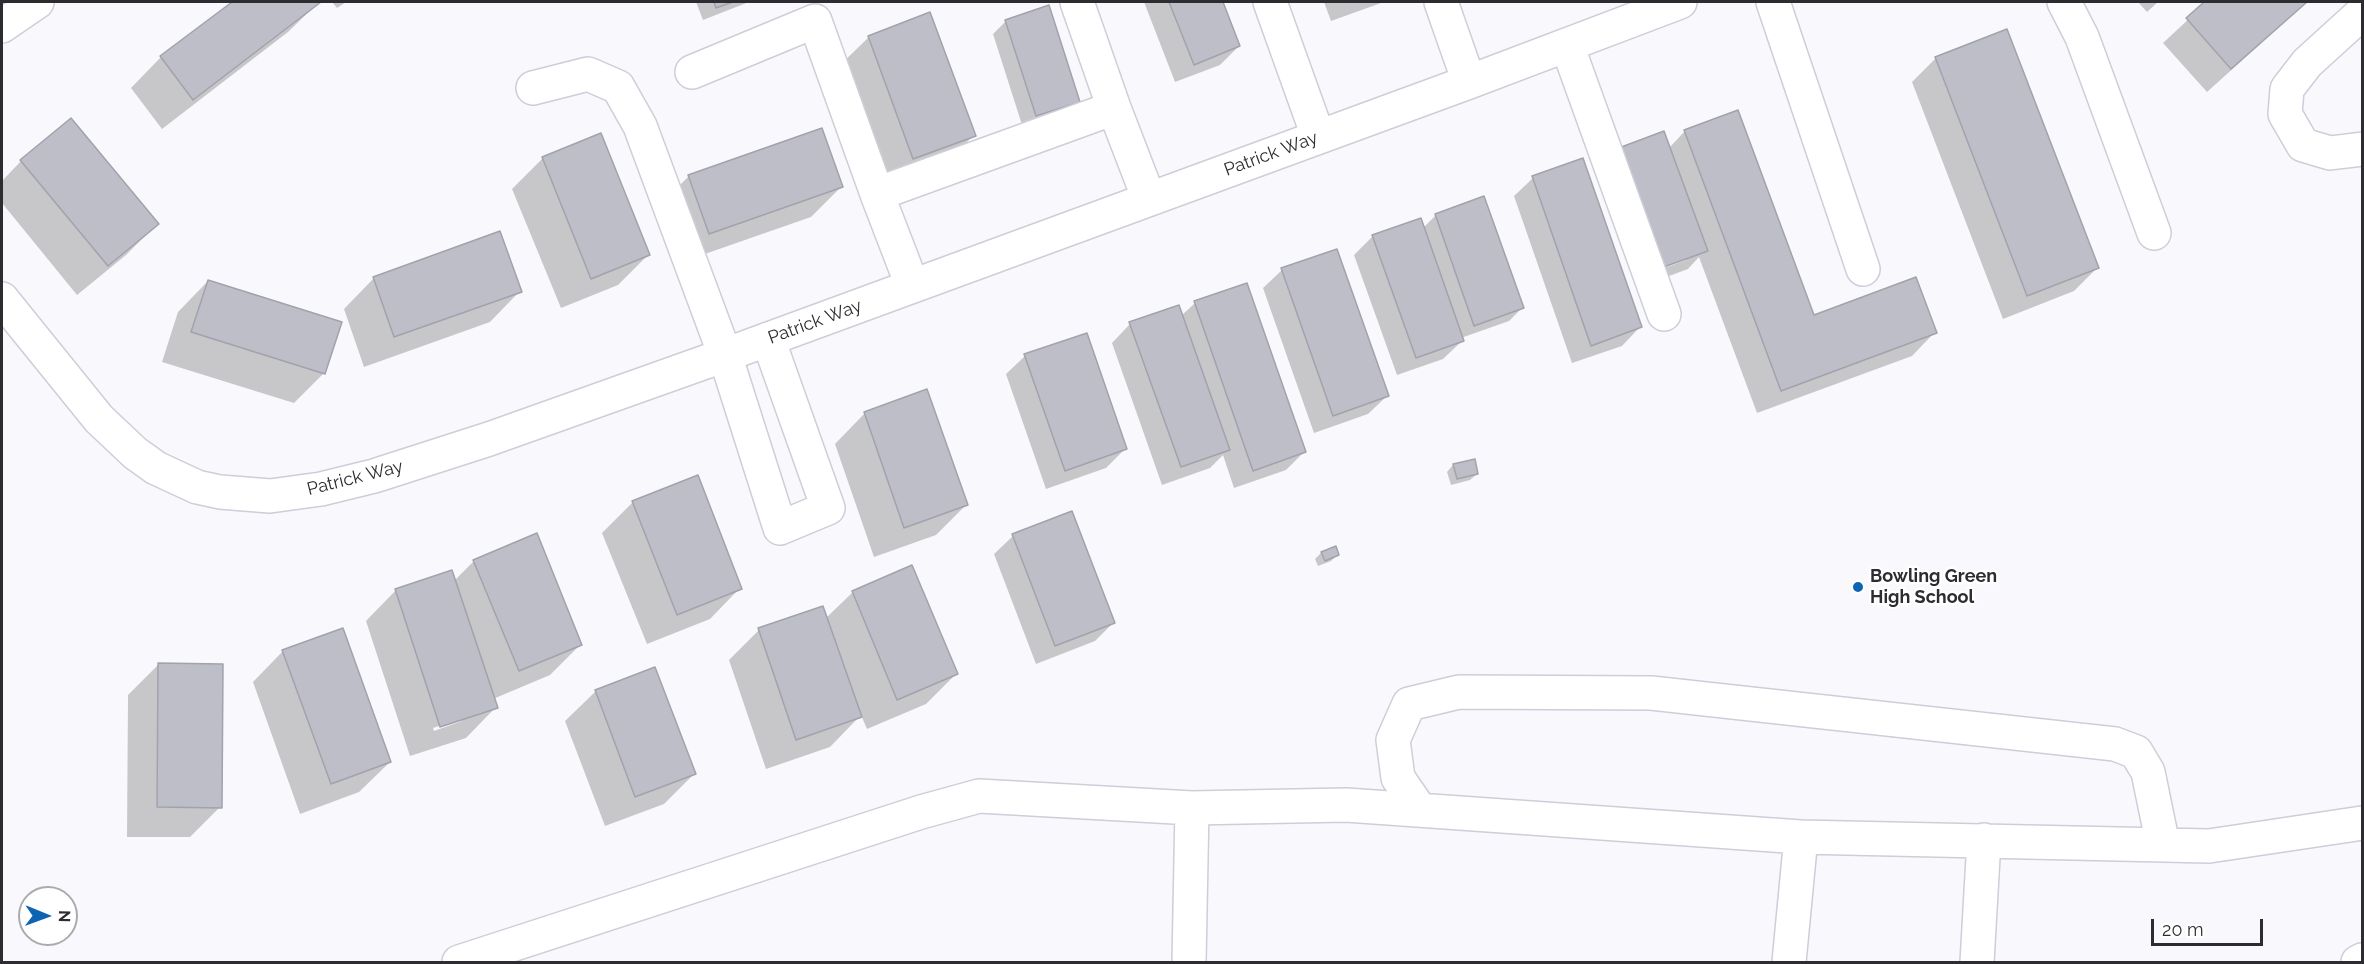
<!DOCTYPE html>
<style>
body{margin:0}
#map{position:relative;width:2364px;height:964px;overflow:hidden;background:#f9f9fd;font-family:Raleway,sans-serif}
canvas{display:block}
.frame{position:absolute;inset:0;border:3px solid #2d2d31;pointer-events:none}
.north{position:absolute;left:18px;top:886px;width:60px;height:60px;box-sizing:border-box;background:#fff;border:2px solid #ababad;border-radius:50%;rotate:91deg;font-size:16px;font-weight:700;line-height:24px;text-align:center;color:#2d2d31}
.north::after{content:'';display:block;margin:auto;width:21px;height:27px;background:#0d64b2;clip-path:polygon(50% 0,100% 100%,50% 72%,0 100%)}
.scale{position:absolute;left:2151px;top:919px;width:112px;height:27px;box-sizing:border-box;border:3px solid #2d2d31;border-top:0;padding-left:8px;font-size:18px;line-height:21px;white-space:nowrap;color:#2d2d31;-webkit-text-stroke:4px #fff;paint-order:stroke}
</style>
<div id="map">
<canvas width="2364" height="964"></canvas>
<div class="frame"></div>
<div class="north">N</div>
<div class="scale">20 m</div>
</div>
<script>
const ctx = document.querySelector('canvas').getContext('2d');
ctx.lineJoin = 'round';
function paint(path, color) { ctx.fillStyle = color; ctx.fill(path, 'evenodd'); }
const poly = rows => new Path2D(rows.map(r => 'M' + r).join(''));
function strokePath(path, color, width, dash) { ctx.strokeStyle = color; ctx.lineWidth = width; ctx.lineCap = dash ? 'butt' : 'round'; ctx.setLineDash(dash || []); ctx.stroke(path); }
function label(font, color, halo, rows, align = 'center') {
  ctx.font = font + ' Raleway,sans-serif'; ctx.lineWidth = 4.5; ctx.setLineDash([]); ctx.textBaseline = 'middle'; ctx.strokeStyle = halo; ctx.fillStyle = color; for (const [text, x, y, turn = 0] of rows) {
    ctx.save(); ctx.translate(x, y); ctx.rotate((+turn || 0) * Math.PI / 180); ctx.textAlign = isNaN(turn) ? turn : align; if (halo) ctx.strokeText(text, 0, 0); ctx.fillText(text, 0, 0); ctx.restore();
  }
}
paint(poly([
 [235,2,319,2,288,32,162,129,131,88,161,57],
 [332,2,346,2,337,8],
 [696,2,749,2,703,20],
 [1144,2,1221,2,1239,46,1220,65,1175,82],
 [1324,2,1384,2,1331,21],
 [2138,2,2158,2,2147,12],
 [2207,2,2307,2,2207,92,2163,43],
 [1006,21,1078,102,1065,115,1023,128,993,34],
 [869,37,974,135,944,165,883,188,838,67],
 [1936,58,2097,268,2074,291,2003,319,1912,82],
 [1685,131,1813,317,1935,332,1912,356,1757,413,1699,257,1688,269,1642,286,1669,148],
 [1686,257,1686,260,1654,272,1653,270],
 [543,158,648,255,618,285,561,308,512,189],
 [1582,160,1640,327,1622,346,1572,363,1514,196,1533,178],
 [21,161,157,224,126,255,77,295,2,203,2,181],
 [689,176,841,187,811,217,679,263,659,206],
 [1436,215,1522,308,1509,321,1461,338,1462,341,1443,359,1397,375,1354,255,1373,236,1423,228],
 [1282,270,1387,396,1368,414,1314,433,1263,288],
 [374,278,520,291,490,322,364,367,344,309],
 [208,281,324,373,294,403,162,362,178,312],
 [1195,303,1304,452,1286,470,1234,488,1223,455,1210,468,1162,485,1112,343,1130,324,1181,316],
 [1025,356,1125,449,1106,468,1046,489,1006,374],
 [865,413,966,505,936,535,874,557,835,444],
 [1453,465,1477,474,1470,480,1451,485,1447,472],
 [633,502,740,588,710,619,647,644,602,533],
 [1013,536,1114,622,1095,641,1036,664,994,554],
 [1335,548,1338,554,1331,561,1318,566,1315,559,1321,553],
 [474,561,580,645,550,675,493,699,496,707,466,738,410,756,366,621,396,590,454,581],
 [462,718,462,721,434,731,433,728],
 [853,592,956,674,926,704,867,729,861,715,830,747,766,769,729,660,759,630,826,618],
 [283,651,390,762,359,792,300,814,253,682],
 [158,665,220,807,190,837,127,837,128,695],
 [596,691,694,774,664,804,605,826,565,721]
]), '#0003');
const building = poly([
 [232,2,321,2,193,100,160,56,232,2],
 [714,2,733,2,716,8,714,2],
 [1169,2,1223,2,1240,46,1194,65,1169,2],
 [2204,2,2307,2,2231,69,2186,18,2204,2],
 [1049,5,1080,102,1036,116,1005,20,1049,5],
 [930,12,976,136,913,159,868,36,930,12],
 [2007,29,2099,268,2027,296,1935,57,2007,29],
 [1738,110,1814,315,1916,277,1937,333,1781,391,1684,130,1738,110],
 [71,118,159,224,108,266,20,160,71,118],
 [822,128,843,187,709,234,688,175,822,128],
 [1664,131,1708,251,1661,268,1616,149,1664,131],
 [601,133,650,255,591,279,542,157,601,133],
 [1583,158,1642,327,1591,346,1532,176,1583,158],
 [1484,196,1524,308,1474,326,1435,214,1484,196],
 [1421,218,1464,341,1416,358,1372,235,1421,218],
 [500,231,522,292,394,337,373,277,500,231],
 [1337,249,1389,396,1333,416,1281,268,1337,249],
 [208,280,342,322,325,374,191,332,208,280],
 [1247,283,1306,452,1253,471,1194,301,1247,283],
 [1179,305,1230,450,1181,467,1129,322,1179,305],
 [1087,333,1127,449,1065,471,1024,354,1087,333],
 [927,389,968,505,904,528,864,412,927,389],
 [1475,459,1478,474,1457,479,1453,464,1475,459],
 [698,475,742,589,677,615,632,501,698,475],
 [1072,511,1115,623,1055,646,1012,534,1072,511],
 [537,533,582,645,519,671,473,560,537,533],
 [1336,546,1339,555,1325,561,1321,552,1336,546],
 [912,565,958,674,897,700,852,591,912,565],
 [452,570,498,708,440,727,395,589,452,570],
 [823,606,862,717,796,740,758,628,823,606],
 [343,628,391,762,331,784,282,650,343,628],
 [158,663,223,664,222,808,157,807,158,663],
 [655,667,696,774,635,797,595,690,655,667]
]);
paint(building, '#bdbec8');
strokePath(building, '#a1a2ac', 1.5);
const minor = poly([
 [1270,2,1318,136],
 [1441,2,1469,82],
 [1773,2,1863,269],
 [2064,2,2082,37,2154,233],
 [2362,13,2307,63,2287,89,2285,114,2303,145,2330,153,2362,149],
 [2,26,37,2],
 [1567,45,1664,314],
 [692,72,815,21,877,194,1114,108,1077,2],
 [533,88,588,74,618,87,640,126,725,355,780,528,828,508,768,339],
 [1114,108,1149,199],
 [877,194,912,285],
 [2,299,99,419,135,453,156,468,197,487,220,492,270,496,321,489,374,476,489,439,725,355,1469,82,1680,2],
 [1420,810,1398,778,1393,740,1409,704,1459,692,1651,693,2115,744,2136,752,2148,772,2163,845],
 [459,962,921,812,979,796,1192,808,1346,805,1801,837,2209,846,2362,823],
 [1189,962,1192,808],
 [1789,962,1801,837],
 [1977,962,1984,840],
 [2358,962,2362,960]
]);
strokePath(minor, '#cdced8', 36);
strokePath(minor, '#fff', 33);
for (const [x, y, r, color] of [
 [1858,587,6,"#0d64b2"]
]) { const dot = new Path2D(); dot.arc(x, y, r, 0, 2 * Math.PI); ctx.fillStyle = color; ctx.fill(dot); strokePath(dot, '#fff', 2); }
label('18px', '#2d2d31', '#fff', [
 ["Patrick Way",1271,154,-20],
 ["Patrick Way",815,322,-20],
 ["Patrick Way",355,478,-14]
]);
label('bold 18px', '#2d2d31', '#fff', [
 ["Bowling Green",1870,577],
 ["High School",1870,598]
], 'left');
</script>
